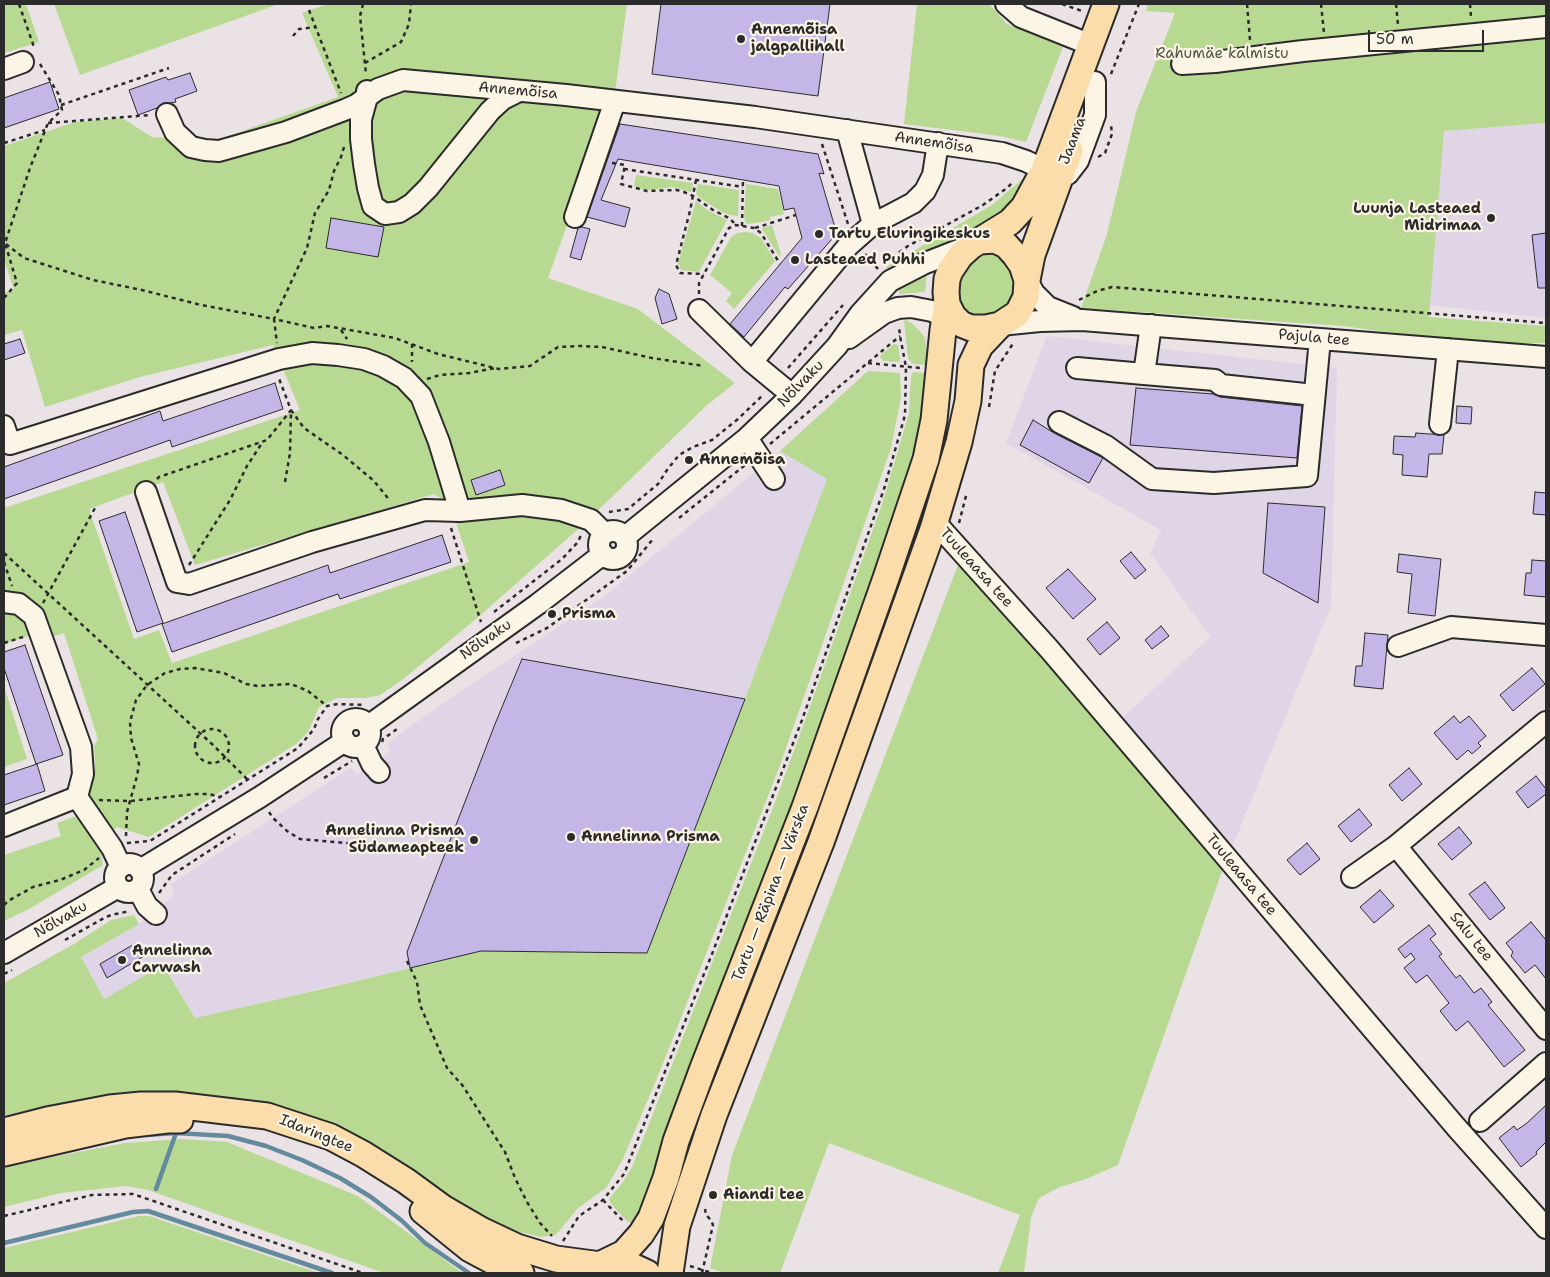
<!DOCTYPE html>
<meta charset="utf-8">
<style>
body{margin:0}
#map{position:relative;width:1550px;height:1277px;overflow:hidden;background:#ebe2e6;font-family:"Shantell Sans",sans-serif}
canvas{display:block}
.frame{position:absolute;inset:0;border:5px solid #2b2b2b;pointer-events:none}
.scale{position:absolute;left:1368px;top:30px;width:116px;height:22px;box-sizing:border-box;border:2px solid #2b2b2b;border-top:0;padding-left:6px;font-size:15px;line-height:18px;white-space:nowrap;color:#2b2b2b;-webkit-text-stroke:4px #fcf5e5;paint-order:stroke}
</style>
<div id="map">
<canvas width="1550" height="1277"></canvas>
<div class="frame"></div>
<div class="scale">50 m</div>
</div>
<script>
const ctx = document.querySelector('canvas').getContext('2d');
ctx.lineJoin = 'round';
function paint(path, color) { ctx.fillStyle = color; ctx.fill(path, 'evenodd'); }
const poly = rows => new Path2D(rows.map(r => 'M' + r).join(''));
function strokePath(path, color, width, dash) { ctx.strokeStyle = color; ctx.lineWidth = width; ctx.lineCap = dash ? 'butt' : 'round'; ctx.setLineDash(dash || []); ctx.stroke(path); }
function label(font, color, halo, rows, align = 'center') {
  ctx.font = font + ' "Shantell Sans",sans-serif'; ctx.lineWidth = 4.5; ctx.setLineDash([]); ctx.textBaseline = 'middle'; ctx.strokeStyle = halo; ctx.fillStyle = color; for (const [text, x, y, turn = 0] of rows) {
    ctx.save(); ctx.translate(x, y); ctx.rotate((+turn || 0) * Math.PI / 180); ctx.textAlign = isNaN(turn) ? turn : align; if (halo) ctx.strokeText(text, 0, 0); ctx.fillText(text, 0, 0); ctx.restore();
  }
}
paint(poly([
 [1546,123,1546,318,1429,305,1444,131],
 [1047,336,1337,368,1331,606,1231,850,1118,722,1210,637,1150,553,1161,530,1006,443],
 [780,451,828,478,745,699,647,953,410,968,195,1018,164,965,104,1000,81,957,139,924,174,895,171,884,350,768,357,775,391,751,387,743,442,704,602,598]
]), '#dfd5e7');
paint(poly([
 [4,4,26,4,39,42,4,53],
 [54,4,279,4,80,75],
 [328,4,627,4,615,93,548,278,638,309,735,383,707,405,584,524,476,619,402,680,380,695,366,698,337,698,319,707,308,732,296,744,149,837,117,827,99,844,103,865,29,909,4,921,4,855,61,836,57,823,76,816,93,781,95,767,94,746,98,739,64,633,52,637,47,630,4,644,4,508,300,410,273,345,140,377,45,407,22,330,4,335,4,293,14,290,4,260,4,146,75,122,122,118,152,137,214,141,338,97,302,13],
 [163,482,195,565,434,494,450,504,469,562,172,663,159,630,134,639,89,509],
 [917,4,989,4,1007,24,1063,47,1026,142,1000,136,904,124],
 [1148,4,1546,4,1546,123,1444,131,1429,317,1546,326,1546,343,1497,343,1422,337,1343,326,1081,308,1107,234,1136,112,1175,13,1146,11],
 [636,175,693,183,692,190,691,192,673,187,650,190,641,189,634,186],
 [1025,177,1024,189,1016,199,985,224,959,233,946,242,938,250,889,273,886,267,992,205],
 [698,184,739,190,738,216,730,215,722,212,700,198,697,195,696,192],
 [746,184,778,189,784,214,770,217,770,220,762,222,748,224,745,222,744,216],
 [696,201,707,210,727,220,699,272,681,270,678,263],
 [772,225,781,254,779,256,762,229,762,228],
 [744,232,753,233,761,238,775,261,734,309,726,301,732,293,710,275,731,237,738,233],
 [993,251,1001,251,1014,277,1012,294,1007,305,1000,311,985,316,975,314,965,309,955,298,960,268,971,258],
 [927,273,925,292,900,294,896,285],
 [906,320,913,324,924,336,926,343,927,365,913,364,908,359,904,321],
 [894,344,898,345,900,360,899,362,883,361,880,356],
 [868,371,900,373,901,397,891,448,779,768,662,1066,623,1159,606,1188,578,1208,556,1235,540,1237,516,1231,472,1212,371,1144,312,1119,187,1095,124,1094,45,1106,4,1116,4,983,74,944,111,920,134,915,139,924,81,957,104,999,163,965,195,1018,340,985,481,951,647,953,745,699,827,479,780,451],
 [913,372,927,373,923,408,916,448,899,509,825,721,655,1172,640,1210,632,1222,628,1222,611,1204,609,1199,623,1182,632,1167,774,805,807,715,882,504,909,413,911,376],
 [958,565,1225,863,1118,1165,1086,1179,1060,1187,1039,1198,1031,1217,1024,1273,998,1273,1020,1215,829,1143,780,1273,724,1273,710,1268,732,1155],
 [4,686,27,759,4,767],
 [182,1139,227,1142,358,1196,458,1270,464,1273,384,1273,148,1190,126,1186,61,1193,4,1207,4,1168,53,1157,125,1143],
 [139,1216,149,1216,319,1273,4,1273,4,1248]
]), '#b8d992');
strokePath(poly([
 [146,1135,176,1133],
 [156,1189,176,1133,228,1136,266,1146,302,1160,340,1178,371,1197,401,1220,425,1243,469,1273],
 [4,1243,133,1212,148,1211,332,1273]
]), '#638a9d', 4.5);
const building = poly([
 [661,4,830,4,818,96,652,74,661,4],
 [190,73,197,91,175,99,176,102,171,103,163,103,157,108,138,115,129,90,166,77,168,80,190,73],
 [50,82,59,109,4,128,4,98,50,82],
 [620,124,818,154,824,174,819,173,834,224,840,230,788,289,785,287,744,337,730,324,802,238,794,208,784,210,779,186,618,159,601,200,630,208,625,227,587,217,620,124],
 [331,218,384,227,378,257,326,248,331,218],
 [582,227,590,229,581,260,570,257,578,228,582,227],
 [1546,233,1546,288,1538,288,1532,235,1546,233],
 [659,289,669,294,677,319,662,324,655,298,659,289],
 [20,339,25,353,4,360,4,344,20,339],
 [275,383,283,409,172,447,170,440,4,499,4,467,160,411,163,421,275,383],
 [1136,388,1213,394,1220,397,1302,406,1297,458,1130,445,1136,388],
 [1457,406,1472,407,1471,424,1456,423,1457,406],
 [1033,420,1054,433,1103,458,1089,483,1020,445,1033,420],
 [1416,433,1444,435,1442,454,1429,454,1427,477,1402,475,1403,455,1393,454,1394,436,1415,437,1416,433],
 [500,470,505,485,476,495,471,480,500,470],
 [1535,492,1546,493,1546,515,1533,514,1535,492],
 [1268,503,1325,507,1318,603,1263,573,1268,503],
 [125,512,163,623,137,632,99,521,125,512],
 [442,535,451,562,340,599,338,594,172,652,162,624,328,565,330,573,442,535],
 [1131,552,1146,570,1135,579,1120,561,1131,552],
 [1399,554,1441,559,1435,616,1408,613,1412,574,1397,572,1399,554],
 [1532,560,1546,561,1546,597,1524,595,1526,573,1531,573,1532,560],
 [1068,569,1096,599,1073,619,1046,588,1068,569],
 [1107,622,1120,638,1100,655,1087,639,1107,622],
 [1161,626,1169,636,1152,649,1145,640,1161,626],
 [1365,633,1388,635,1383,689,1354,686,1356,666,1362,666,1365,633],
 [25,645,63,755,36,764,4,668,4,652,25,645],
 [522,659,745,699,647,953,481,951,410,968,407,952,495,724,522,659],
 [1532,668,1545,684,1513,711,1500,695,1532,668],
 [1454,716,1460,723,1469,716,1486,736,1478,743,1481,746,1472,754,1468,750,1457,760,1434,733,1454,716],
 [37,764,45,791,4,805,4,775,37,764],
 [1409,768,1422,784,1402,801,1389,785,1409,768],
 [1536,776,1546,789,1546,794,1528,808,1516,792,1536,776],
 [1359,809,1372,825,1351,842,1338,826,1359,809],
 [1459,827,1472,843,1452,860,1438,844,1459,827],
 [1307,843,1320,859,1300,875,1287,860,1307,843],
 [1485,882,1505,908,1490,920,1469,894,1485,882],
 [1380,890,1394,906,1374,923,1360,907,1380,890],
 [1531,922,1546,940,1546,979,1535,965,1525,973,1511,956,1513,952,1506,943,1531,922],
 [1429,925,1436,934,1430,939,1442,954,1439,956,1456,978,1460,975,1474,993,1481,988,1492,1002,1488,1005,1525,1050,1504,1067,1468,1021,1456,1031,1440,1011,1449,1003,1427,975,1416,983,1404,968,1415,959,1411,953,1405,958,1398,949,1429,925],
 [136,943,144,956,107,978,100,964,136,943],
 [1546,1105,1546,1142,1536,1152,1537,1154,1521,1167,1499,1138,1514,1126,1517,1130,1527,1123,1546,1105]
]);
paint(building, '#c4b7e8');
strokePath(building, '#2b2b2b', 1);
const minor = poly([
 [1006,4,1021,17,1091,45],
 [1182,64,1215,62,1303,51,1546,27],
 [4,69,23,62],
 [367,91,367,97,361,119,361,139,364,164,368,188,373,206,385,214,399,212,412,204,428,188,490,111,503,99,519,91],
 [167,114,175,132,191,147,205,150,219,151,286,132,347,109,356,105,378,89,403,80,566,95,755,117,1002,153,1026,161,1044,170],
 [1068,174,1078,161,1095,115,1095,82],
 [575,217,615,101],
 [873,224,913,203,925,191,933,175,938,143],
 [1027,280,1034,293,1048,307,1073,317],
 [699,310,752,362],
 [1000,325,1040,321,1082,320,1546,357],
 [1151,325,1144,374,1215,380,1221,385,1314,395],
 [849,338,884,313,898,308,911,307,932,311,958,323],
 [1077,368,1144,374],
 [792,395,752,362,848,246,873,224,847,130],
 [1059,422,1106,446,1152,479,1214,483,1307,476,1320,339],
 [1440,424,1448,349],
 [4,426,10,444,279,359,312,353,338,355,364,359,383,366,404,378,421,396,439,442,460,511],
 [747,438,774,479],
 [146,492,177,582,189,584,312,542,425,510,460,511,522,505,561,510,591,520,604,533],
 [935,522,1050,650,1456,1127,1546,1228],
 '599 545a14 14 0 1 1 28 0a14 14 0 1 1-28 0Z',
 [625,537,747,438,792,395,837,346,860,314,890,281,923,264,969,246],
 [4,602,19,604,34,616,81,747,83,774,77,797,4,826],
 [1398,646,1451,627,1546,635],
 '342 733a14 14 0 1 1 28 0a14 14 0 1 1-28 0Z',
 [368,726,538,604,603,554],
 [363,745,372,764,379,772],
 [77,797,112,848,121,867],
 [1396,846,1546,722],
 '115 878a14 14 0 1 1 28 0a14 14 0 1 1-28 0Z',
 [140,870,260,797,345,741],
 [1352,877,1396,846,1546,1029],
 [138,889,147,906,156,914],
 [4,953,118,887],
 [1480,1121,1546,1063]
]);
const major = poly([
 [980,241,995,240,1006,245,1015,255,1022,265,1027,280,1026,297,1018,313,1000,325,986,328,971,328,961,324,953,316,947,304,946,292,947,279,950,271,960,256,971,246,1010,222,1024,207,1044,170,1106,4],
 [1027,280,1032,255,1070,150],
 [4,1131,47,1120,110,1108,141,1105,175,1105,267,1116,331,1137,363,1154,406,1181,443,1208,481,1230,517,1247,556,1259,601,1265,632,1266,647,1273],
 [4,1153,125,1125,167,1120,180,1120],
 [423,1211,470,1249,502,1266,521,1273],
 [588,1273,591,1269,624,1253,641,1234,651,1218,666,1178,676,1141,703,1068,805,807,886,578,926,459,934,420,943,330,947,304],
 [670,1273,677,1226,714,1115,821,842,933,529,959,442,968,401,971,365,980,346,1000,325]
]);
strokePath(minor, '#2b2b2b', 24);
strokePath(major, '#2b2b2b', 29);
strokePath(poly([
 [19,4,34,47],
 [363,4,360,16,366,74],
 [1062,4,1082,11],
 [1247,4,1250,40],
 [1321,4,1324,33],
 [1396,4,1398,25],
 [1470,4,1471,17],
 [309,10,341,93],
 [293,36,299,29,315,27],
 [365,63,401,42,409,24,411,4],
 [1111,74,1139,4],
 [61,105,169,68],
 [48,123,151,115],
 [4,143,45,130],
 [822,144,848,224],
 [344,147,341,157,334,171,329,190,315,213,307,248,274,319,314,328,327,326,395,338,438,354,499,369,530,366,558,347,581,346,602,347,652,358,704,366],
 [1098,157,1105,153,1112,134,1111,125],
 [612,163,625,165,621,184,647,191,677,190,684,192,693,196,713,210,729,218,736,225],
 [624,169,743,187],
 [696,180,690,211,676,265,680,273,704,274],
 [742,226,743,180],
 [755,228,796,215],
 [6,244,24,258,93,280,142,290,197,304,274,319,277,343],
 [865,254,878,269],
 [886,262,908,246,983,205,1007,188,1014,181],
 [699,294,699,283,729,228,736,225,754,228,761,233,780,264],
 [4,298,17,283,5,243,30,168,48,123,62,110,59,95,40,64],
 [1079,300,1097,291,1112,287,1546,323],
 [341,330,347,339],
 [412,344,412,362],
 [868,363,920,368],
 [788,368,843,305],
 [427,379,440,375,469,373,496,368],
 [989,407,995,371,1014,342],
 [291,410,304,428,343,455,374,481,387,497,388,502],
 [770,444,900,336],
 [157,479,159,477,267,440,291,410,278,376],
 [285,482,290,453,291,412],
 [609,512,628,509,658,484,667,470,679,455,693,447,712,440,738,419,764,394],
 [679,518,745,465],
 [959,523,967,492],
 [451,528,481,622],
 [4,553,213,745,248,780],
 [4,562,12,586],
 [189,565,230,500,247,466,262,443],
 [43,603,95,508],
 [494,612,562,559,578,542,581,535],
 [4,643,23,637],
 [516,643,547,628,627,571,653,539],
 '195 746a17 17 0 1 1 34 0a17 17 0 1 1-34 0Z',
 [382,742,383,739,400,727],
 [324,778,352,761],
 [99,800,130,801,196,794,209,794,220,797],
 [269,812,273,818,287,831,300,839,437,851],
 [126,836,127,812,137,776,139,764,131,738,130,722,136,700,147,685,165,673,180,669,195,668,224,673,246,684,258,686,291,684,308,691,327,706],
 [127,843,150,841,298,748,314,729,318,719,327,706,338,704,365,705],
 [159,893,172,875,235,834],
 [4,905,8,901,33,887,60,880,84,870,99,858],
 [65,940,104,918,111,915,130,911],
 [407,961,417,982,420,1005,447,1068,463,1086,494,1135,505,1152,515,1178,527,1202,540,1223,552,1236],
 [4,974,12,970],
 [603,1200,625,1223],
 [4,1216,92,1195,133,1194,363,1273],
 [563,1241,579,1216,603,1200,624,1174,712,954,802,720,884,489,905,415,906,367,900,336,899,326],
 [690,1266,712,1273],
 [702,1273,713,1225,711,1220,706,1215,705,1209]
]), '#2b2b2b', 2.5, [4, 4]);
strokePath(minor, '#fcf5e5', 20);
strokePath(major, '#fbddab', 25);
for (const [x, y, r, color] of [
 [741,39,5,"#2b2b2b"],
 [1491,218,5,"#2b2b2b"],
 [819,234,5,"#2b2b2b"],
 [795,260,5,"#2b2b2b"],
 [689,460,5,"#2b2b2b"],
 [552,614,5,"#2b2b2b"],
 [571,837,5,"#2b2b2b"],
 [474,840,5,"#2b2b2b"],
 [122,960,5,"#2b2b2b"],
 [713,1195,5,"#2b2b2b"]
]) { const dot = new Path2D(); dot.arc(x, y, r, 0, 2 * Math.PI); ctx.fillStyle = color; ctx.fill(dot); strokePath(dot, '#fcf5e5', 2); }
label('bold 15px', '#2b2b2b', '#fcf5e5', [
 ["Annemõisa",751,30],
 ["jalgpallihall",751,47],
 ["Luunja Lasteaed",1481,209,"right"],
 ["Midrimaa",1481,226,"right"],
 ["Tartu Eluringikeskus",829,234],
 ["Lasteaed Puhhi",805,260],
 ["Annemõisa",699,460],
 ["Prisma",562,614],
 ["Annelinna Prisma",464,831,"right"],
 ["Südameapteek",464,848,"right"],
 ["Annelinna Prisma",581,837],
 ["Annelinna",132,951],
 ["Carwash",132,968],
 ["Aiandi tee",723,1195]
], 'left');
label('15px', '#4e5645', '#fcf5e5', [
 ["Rahumäe kalmistu",1222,54]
]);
label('15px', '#2b2b2b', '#fcf5e5', [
 ["Annemõisa",518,91,5],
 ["Jaama",1073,141,-69],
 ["Annemõisa",934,143,8],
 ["Pajula tee",1314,338,5],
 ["Nõlvaku",801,384,-46],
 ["Tuuleaasa tee",976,568,48],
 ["Nõlvaku",486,640,-35],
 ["Tuuleaasa tee",1241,875,50],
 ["Tartu — Räpina — Värska",771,893,-69],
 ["Nõlvaku",61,920,-30],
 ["Salu tee",1471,937,51],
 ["Idaringtee",316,1134,22]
]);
</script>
